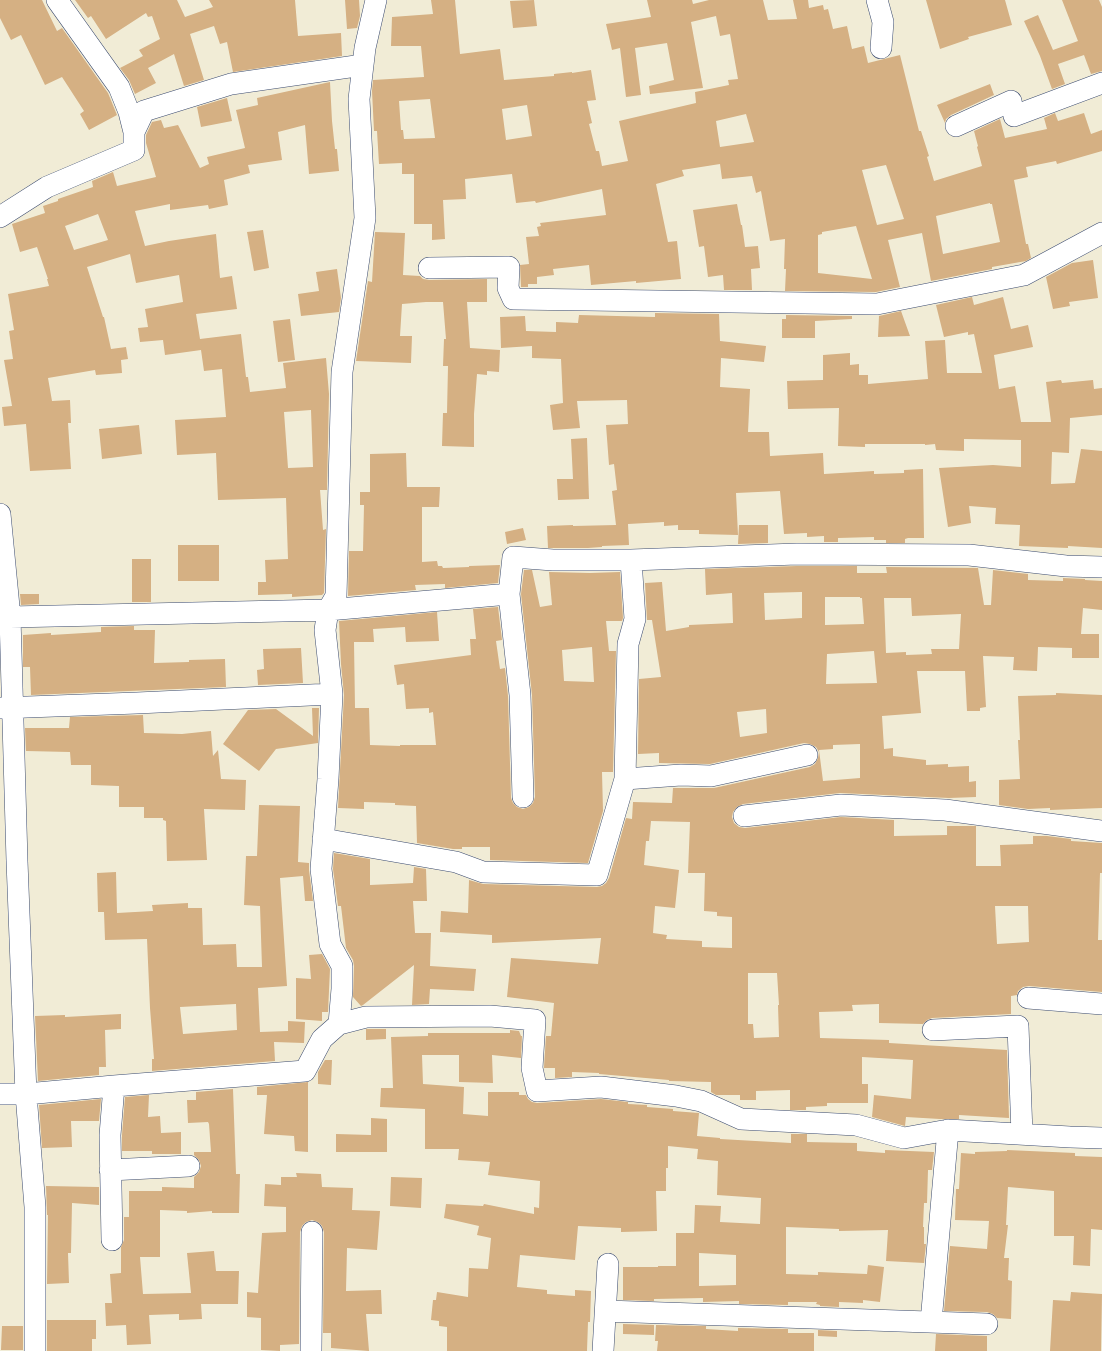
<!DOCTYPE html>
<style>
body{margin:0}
canvas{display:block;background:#f1ecd6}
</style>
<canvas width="1102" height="1351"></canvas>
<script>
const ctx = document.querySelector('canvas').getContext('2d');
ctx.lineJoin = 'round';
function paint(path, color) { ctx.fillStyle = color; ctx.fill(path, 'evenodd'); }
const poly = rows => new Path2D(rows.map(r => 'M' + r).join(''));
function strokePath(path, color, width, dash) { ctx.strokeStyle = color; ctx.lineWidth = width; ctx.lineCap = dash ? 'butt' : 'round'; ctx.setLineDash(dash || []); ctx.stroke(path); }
paint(poly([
 [0,0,42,0,57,31,62,28,108,93,117,115,89,130,80,114,84,111,62,77,45,85,21,35,11,40,0,18],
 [75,0,177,0,185,17,213,7,209,0,295,0,298,36,341,33,342,56,233,72,227,42,220,44,214,26,190,34,204,80,184,86,174,54,148,68,156,83,135,94,129,80,120,68,143,56,139,50,160,39,152,16,148,17,146,13,106,39,91,16,88,18],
 [345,0,359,0,360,16,357,28,347,29],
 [431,0,455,0,460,54,500,49,504,80,554,76,554,74,572,72,572,73,591,70,596,100,587,101,592,123,589,124,596,151,599,151,602,166,628,161,619,121,696,103,695,92,729,85,728,80,738,79,730,34,720,36,716,16,691,22,703,88,650,94,649,86,674,80,667,43,635,48,641,95,626,97,620,48,612,50,606,24,651,17,647,0,692,0,693,4,709,0,763,0,768,20,797,19,793,0,808,0,809,8,823,5,824,10,828,9,833,29,847,26,852,49,864,46,868,63,900,55,919,131,921,131,929,156,927,157,934,181,982,166,977,147,978,146,974,131,1000,119,1005,138,1047,129,1044,118,1055,113,1058,121,1084,113,1091,134,1102,130,1102,151,1057,164,1056,161,1026,167,1028,177,1014,180,1026,244,1028,244,1031,258,1026,261,992,267,992,269,931,281,922,233,888,240,900,287,876,292,785,291,786,269,784,269,785,239,770,241,761,191,756,193,752,176,722,179,720,164,682,170,684,176,656,184,668,242,677,241,681,279,636,283,636,281,591,285,589,265,553,269,554,275,537,277,537,284,528,284,528,287,521,287,520,265,529,264,526,237,539,236,537,227,541,226,540,223,606,215,602,189,536,203,535,201,516,203,512,174,465,179,466,199,443,200,445,239,432,240,432,224,414,224,414,174,402,174,402,163,379,164,377,131,374,131,372,91,373,80,424,77,421,46,391,46,392,17,433,14],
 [430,99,435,138,404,139,403,130,401,130,399,101],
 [527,105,532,136,506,140,502,109],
 [746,114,754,142,720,147,716,121],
 [886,165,904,219,877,225,862,170],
 [990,203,990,204,992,204,1000,242,943,254,936,216],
 [856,226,872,279,818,273,818,235,822,234,822,232],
 [534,0,537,26,513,28,510,1],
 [926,0,1005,0,1012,25,968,37,969,39,940,49],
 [1062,0,1099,0,1102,7,1102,71,1091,74,1084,55,1058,64,1065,84,1052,89,1040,56,1024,21,1038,15,1053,50,1078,41],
 [330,82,332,121,335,149,337,149,339,171,309,174,305,125,278,132,282,160,248,165,250,173,224,180,228,205,209,209,208,205,170,210,170,204,135,211,145,246,169,241,216,234,220,278,232,276,237,309,196,314,200,339,241,334,246,377,248,377,250,392,286,388,283,363,326,358,329,394,327,490,320,490,323,530,326,529,324,593,322,595,292,597,292,594,258,595,258,582,266,582,265,560,288,559,286,498,218,500,216,453,177,455,175,420,226,417,222,369,204,371,201,350,165,355,163,340,140,342,138,328,148,327,145,309,183,302,179,275,136,283,130,254,87,267,103,317,104,317,111,349,126,347,128,359,121,360,122,373,96,375,95,370,48,378,52,401,70,400,71,423,68,423,71,469,30,471,26,424,4,426,2,407,12,406,4,360,13,359,9,331,14,330,8,294,49,286,47,279,48,279,37,247,20,252,12,224,45,213,43,206,58,201,58,199,93,187,92,181,113,172,117,186,156,177,146,143,146,135,152,122,161,120,164,128,178,125,200,168,209,164,207,157,245,148,236,110,258,105,257,98],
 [98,214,108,240,74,250,65,226],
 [311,410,313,467,288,468,284,412],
 [990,84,994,95,951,115,946,119,945,123,937,105],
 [227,98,232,121,201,127,197,107],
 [737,204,741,225,742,225,745,247,758,246,760,268,751,269,752,290,724,290,723,275,708,277,704,246,699,247,693,210],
 [263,230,269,268,254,271,247,232],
 [375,232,405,233,403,275,420,276,423,279,429,280,487,279,487,302,467,302,470,348,500,350,499,372,487,371,487,375,477,374,474,414,474,447,442,446,443,413,447,413,448,366,443,366,444,339,446,339,443,302,426,302,402,304,400,336,412,336,411,363,356,361,368,281,372,282],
 [1093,260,1098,298,1069,302,1070,306,1053,309,1046,277,1072,263],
 [337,269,341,298,339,312,301,316,298,294,319,291,316,272],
 [972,297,974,305,1003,297,1011,329,1028,325,1033,347,994,355,999,389,1015,386,1021,422,1051,422,1046,382,1061,380,1062,383,1093,380,1094,389,1102,388,1102,415,1070,418,1069,453,1052,452,1051,484,1075,483,1081,449,1102,451,1102,548,1068,546,1068,548,1019,546,1020,525,995,524,996,508,969,506,971,523,948,527,939,468,993,465,1021,467,1021,440,964,439,964,451,936,450,935,444,925,445,925,444,865,444,865,447,838,446,839,408,788,409,787,381,823,380,823,355,850,353,850,365,859,364,859,375,868,375,868,384,928,379,925,341,945,340,947,373,982,373,974,334,968,335,968,332,944,337,936,305],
 [901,311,910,336,878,337,879,316],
 [655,313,719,314,720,341,766,346,764,362,721,358,720,387,750,389,748,432,769,432,770,456,823,453,824,474,874,471,874,474,904,473,904,470,923,469,924,538,908,538,905,539,905,543,886,543,886,540,874,540,874,537,838,538,838,542,824,542,824,536,807,537,807,533,784,534,780,491,736,493,738,535,699,534,699,530,678,530,678,525,664,526,664,522,628,524,629,545,602,546,602,547,588,548,548,548,547,526,573,525,573,526,616,525,612,491,617,490,614,464,609,465,606,425,628,424,627,400,577,401,580,428,553,430,550,405,563,403,561,359,532,358,532,346,501,348,500,317,525,316,526,331,556,332,556,322,578,323,579,315,655,317],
 [786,315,852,316,852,319,815,321,815,338,782,338,782,319,786,319],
 [290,319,295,360,278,362,273,321],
 [139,425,142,454,102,459,99,429],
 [587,438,589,499,558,500,557,479,573,479,571,439],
 [406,453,407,487,440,487,439,507,422,507,422,562,437,561,438,566,442,566,443,568,469,567,469,566,500,565,498,583,445,588,445,584,415,585,416,590,348,596,349,551,363,551,364,505,360,505,360,492,370,492,370,454],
 [739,525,768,525,768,543,738,544],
 [523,528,526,540,507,544,505,532],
 [178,545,219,545,219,581,178,581],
 [132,559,151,559,151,602,132,602],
 [797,566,857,566,857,573,887,573,886,567,978,568,984,605,991,605,993,570,1028,574,1028,580,1063,581,1063,578,1085,579,1085,580,1102,581,1102,610,1083,608,1081,634,1099,634,1099,658,1072,658,1072,648,1038,647,1037,671,1013,670,1014,657,983,656,986,707,980,708,980,711,967,711,965,671,917,671,921,713,882,716,884,749,893,748,893,756,926,760,926,765,948,764,948,767,969,766,969,782,976,781,976,797,949,798,840,793,743,804,737,807,733,812,732,817,734,823,739,827,745,828,841,817,894,820,894,836,947,835,947,826,976,826,976,866,1001,866,1000,845,1033,844,1033,836,1047,836,1071,839,1071,841,1102,843,1102,873,1100,873,1098,940,1102,940,1102,992,1029,986,1023,987,1018,991,1017,995,1011,996,1011,1014,932,1018,927,1020,923,1024,879,1023,879,1004,852,1005,853,1011,819,1012,820,1038,889,1040,889,1043,1007,1050,1009,1118,959,1115,959,1119,940,1119,906,1117,905,1126,872,1117,874,1095,911,1099,913,1060,862,1057,862,1084,868,1084,868,1103,827,1103,827,1106,806,1107,806,1110,790,1110,790,1090,756,1091,756,1100,740,1100,740,1095,716,1095,711,1092,711,1082,669,1081,669,1080,599,1074,599,1073,572,1072,572,1077,555,1078,555,1068,544,1068,544,1067,546,1036,551,1036,554,1003,507,997,511,958,598,964,601,938,492,943,492,935,440,932,441,911,468,913,469,880,483,884,597,887,602,886,606,883,609,878,626,818,632,819,633,802,672,803,673,788,714,788,810,767,815,764,818,758,819,752,816,747,810,744,804,743,710,764,659,763,659,753,638,754,639,679,661,677,652,620,647,620,645,583,662,582,666,631,689,627,689,625,733,623,732,593,706,595,705,569],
 [802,592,802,618,765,620,764,593],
 [825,597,860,597,860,598,862,598,864,624,825,625],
 [884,598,911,598,912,616,961,614,959,649,931,649,932,654,906,655,906,652,886,653],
 [874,651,877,683,826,684,827,654],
 [766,709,767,733,740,737,737,712],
 [860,744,860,778,823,781,819,750,833,749,833,745],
 [651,821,690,822,688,873,705,873,704,911,717,912,717,916,732,917,732,948,702,947,702,941,666,939,667,935,653,933,655,906,675,908,679,870,644,865,646,841,649,841],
 [995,906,1028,906,1029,942,997,944],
 [748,973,777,973,779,1005,778,1005,779,1037,754,1038,753,1024,748,1024],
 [524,570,532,570,540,607,552,605,549,572,590,573,620,572,623,618,622,621,606,621,609,651,616,651,613,772,602,772,603,811,588,863,490,860,490,847,462,847,462,849,453,849,417,843,416,806,395,805,395,803,364,802,364,809,338,808,344,695,341,664,339,621,437,612,439,641,406,642,405,627,373,629,374,642,354,642,355,708,369,708,370,745,400,746,400,745,436,745,433,712,429,713,429,708,406,709,404,684,397,685,394,665,471,655,470,639,476,639,473,609,498,607,502,640,496,641,500,669,505,668,508,696,511,798,513,803,517,807,523,809,529,807,533,803,535,797,532,695,521,594],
 [592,647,594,682,564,681,562,650],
 [20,594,39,594,39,604,21,605],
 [134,626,134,630,155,630,154,663,189,662,189,660,225,659,226,687,31,695,30,667,23,667,23,635,51,633,51,635,101,632,101,627],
 [301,648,303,683,258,685,257,670,264,669,263,649],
 [1056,693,1102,695,1102,808,1050,810,1050,808,1028,809,999,805,999,780,1020,779,1018,740,1020,740,1018,696,1056,695],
 [312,708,319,708,318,743,276,749,259,771,223,744,248,710,276,709,313,736],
 [143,715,144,733,182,734,211,731,213,756,218,750,221,779,246,780,245,810,204,809,207,860,167,861,166,821,163,820,163,818,144,818,144,807,119,807,119,786,91,785,91,765,71,765,70,752,26,751,25,728,69,728,70,717],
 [259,805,300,806,298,862,309,863,309,870,313,901,305,901,303,876,280,878,287,986,258,988,260,1032,288,1031,288,1021,305,1022,304,1043,274,1042,275,1061,152,1071,152,1059,154,1059,150,1008,147,939,105,940,104,912,98,912,97,873,116,872,117,913,153,911,152,905,188,903,188,908,202,908,203,945,236,944,237,967,262,967,260,906,244,905,246,856,257,856],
 [236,1004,237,1030,183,1034,180,1007],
 [334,853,370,859,370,885,413,883,414,867,426,869,427,901,413,901,415,933,431,933,430,966,476,969,474,991,430,989,429,1004,412,1005,414,965,363,1005,361,1006,353,997,354,966,353,960,346,948,341,906,338,906,333,869],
 [322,954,330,969,328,1012,322,1012,322,1021,296,1019,296,978,311,979,309,955],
 [121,1014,121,1029,105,1030,106,1067,99,1067,99,1075,38,1081,35,1016,65,1015,65,1017],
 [366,1029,386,1029,386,1039,366,1040],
 [510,1030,519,1031,521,1036,522,1036,521,1058,492,1055,493,1083,459,1082,459,1055,422,1055,423,1084,464,1087,463,1114,488,1116,488,1092,519,1092,519,1095,526,1095,528,1099,532,1102,537,1103,601,1099,628,1102,628,1104,647,1105,647,1107,673,1109,673,1111,699,1113,697,1136,720,1138,720,1139,791,1143,791,1134,807,1134,807,1142,857,1143,857,1151,885,1153,885,1150,934,1152,932,1170,928,1170,927,1203,924,1203,923,1227,924,1227,924,1244,926,1244,924,1263,886,1261,888,1230,839,1231,839,1229,786,1227,786,1274,818,1275,818,1272,867,1274,868,1265,884,1267,880,1302,863,1300,863,1303,839,1302,839,1307,820,1306,820,1305,816,1304,817,1302,788,1302,788,1305,739,1304,739,1301,703,1302,703,1298,654,1299,654,1301,623,1300,623,1267,658,1267,658,1266,676,1266,676,1233,694,1233,695,1205,721,1206,720,1222,760,1224,761,1198,717,1195,718,1161,697,1159,698,1149,668,1146,668,1168,666,1168,666,1191,656,1191,657,1231,621,1232,621,1228,578,1226,575,1260,520,1255,517,1287,547,1290,547,1294,575,1296,575,1290,591,1291,590,1322,588,1322,587,1351,447,1351,447,1327,439,1326,439,1321,431,1320,433,1300,436,1300,437,1292,468,1297,469,1268,488,1269,491,1238,477,1235,479,1226,444,1218,446,1204,483,1206,484,1204,534,1214,534,1207,539,1208,540,1181,488,1175,490,1162,458,1160,459,1149,425,1149,425,1109,380,1107,381,1088,393,1088,391,1037,428,1036,428,1033,510,1033],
 [699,1253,736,1255,736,1285,699,1286],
 [325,1060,332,1060,331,1085,318,1084,318,1072],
 [308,1082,308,1152,295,1151,294,1136,264,1134,267,1095,257,1095,257,1087],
 [233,1089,236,1174,240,1174,239,1213,212,1213,212,1211,187,1213,187,1211,160,1210,160,1257,140,1257,143,1294,191,1293,187,1253,214,1251,216,1271,239,1271,238,1304,201,1304,202,1319,179,1320,179,1314,149,1315,151,1344,127,1345,126,1325,106,1326,105,1303,112,1303,110,1274,121,1273,121,1247,124,1240,124,1217,129,1217,129,1191,162,1191,162,1187,194,1188,194,1177,199,1172,201,1166,199,1160,194,1155,194,1152,211,1152,209,1124,208,1122,188,1123,187,1100,196,1100,196,1092],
 [149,1095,148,1117,160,1116,161,1133,181,1132,181,1154,152,1154,152,1151,122,1151,122,1135,125,1097],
 [101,1099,99,1121,71,1121,72,1147,42,1148,39,1105],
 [371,1118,387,1119,387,1152,336,1152,336,1134,371,1135],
 [1007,1150,1075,1153,1075,1156,1102,1157,1102,1230,1091,1229,1090,1266,1073,1265,1074,1236,1054,1236,1054,1191,1008,1187,1006,1225,1008,1225,1004,1258,1009,1258,1008,1280,1012,1281,1011,1319,997,1318,993,1314,987,1312,944,1311,950,1246,987,1249,989,1221,955,1220,956,1189,959,1189,961,1153,975,1154,975,1152,1007,1151],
 [296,1173,321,1174,322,1187,353,1188,352,1210,380,1211,377,1250,347,1248,346,1291,381,1290,382,1314,366,1314,369,1351,331,1348,331,1333,323,1333,324,1232,322,1226,318,1222,312,1220,306,1222,302,1226,300,1232,299,1344,280,1345,280,1351,261,1350,261,1318,247,1317,247,1292,258,1293,262,1233,286,1232,286,1207,264,1206,265,1184,281,1185,281,1177,297,1177],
 [391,1177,422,1178,421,1208,390,1206],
 [46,1186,99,1187,99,1205,72,1203,71,1253,68,1253,69,1283,47,1284,48,1215,47,1215],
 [1071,1292,1102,1294,1101,1351,1050,1351,1053,1300,1070,1301],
 [47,1320,96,1320,96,1339,92,1339,92,1351,47,1351],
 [623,1324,654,1325,654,1335,623,1334],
 [656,1325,706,1326,706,1329,738,1331,738,1328,788,1329,788,1333,814,1333,814,1351,657,1351,658,1341,655,1341],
 [2,1326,23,1326,23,1350,1,1350],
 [818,1330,837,1331,837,1337,818,1336],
 [936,1334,987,1336,987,1351,935,1351]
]), '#d5b083');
const minor = poly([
 [57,0,119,87,129,112,134,132],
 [877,0,883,22,881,48],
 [956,126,1011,101,1014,116,1102,83],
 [0,217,47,187,134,150,134,132,144,111,231,84,363,65],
 [429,268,509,267,508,288,513,299,877,304,1024,275,1102,233],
 [0,514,10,617,17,861,26,1094,35,1207,35,1351],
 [10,617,328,610,509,594],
 [0,708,137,703,332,694],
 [625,779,681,775,711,776,807,755],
 [523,797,520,695,509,594,513,557,553,560,631,560,797,554,969,555,1066,566,1102,567],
 [744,816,841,805,945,810,1102,831],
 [323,839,456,862,483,872,597,875,625,779,628,644,635,619,631,560],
 [1028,998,1102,1004],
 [339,1024,342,989,342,966,330,944,321,869,328,779,332,694,325,630,328,610,336,596,342,372,365,218,359,99,365,48,376,0],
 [933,1030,1018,1026,1022,1134],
 [0,1094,26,1094,114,1086,305,1071,322,1039,339,1024,366,1017,490,1016,535,1020,532,1068,537,1091,601,1087,676,1096,701,1101,741,1119,856,1125,904,1138,948,1130,1070,1137,1102,1138],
 [110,1170,189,1166],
 [112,1240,110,1135,114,1086],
 [606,1311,987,1324],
 [931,1322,948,1130],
 [311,1351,312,1232],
 [603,1351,608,1264]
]);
strokePath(minor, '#3b4b70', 22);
strokePath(minor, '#fff', 21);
</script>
